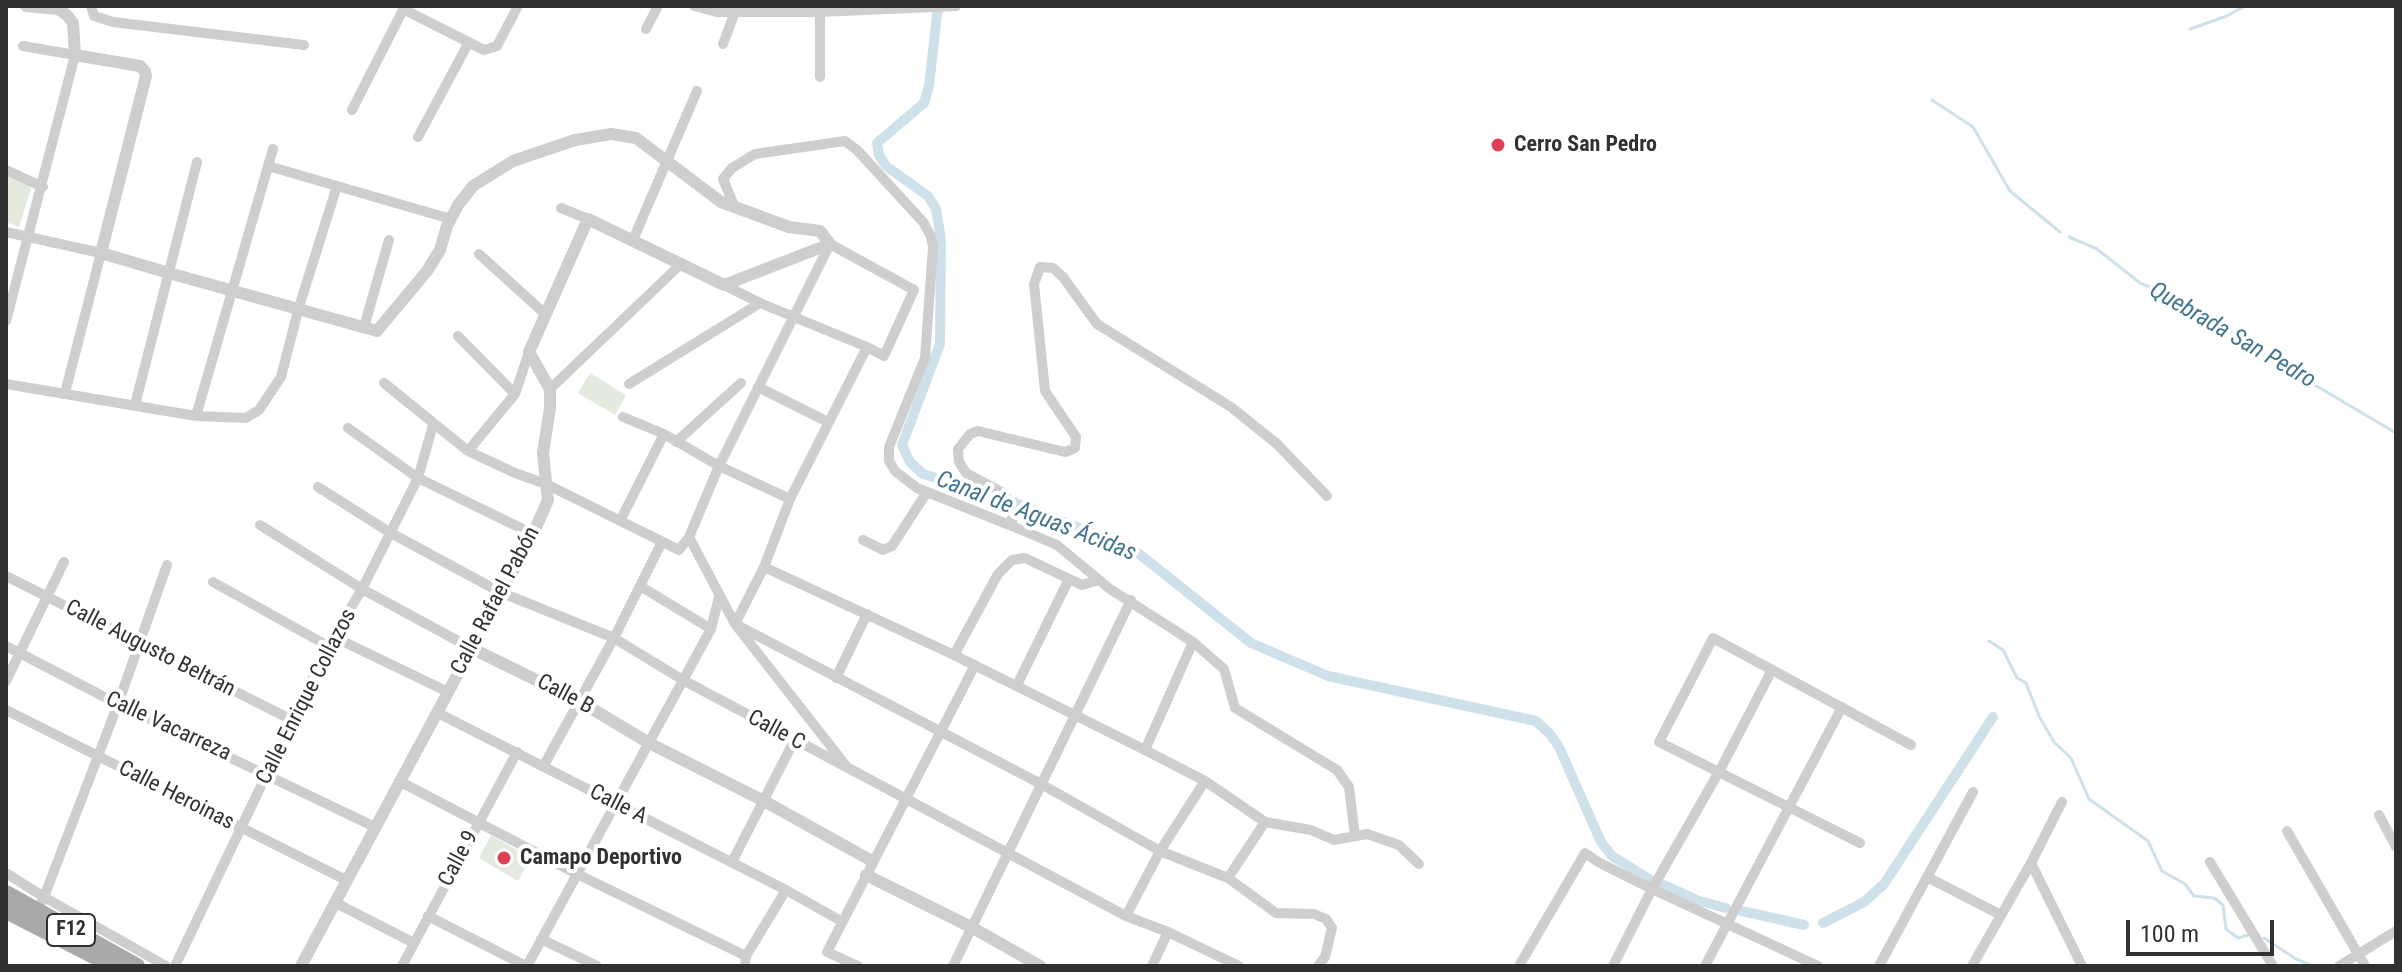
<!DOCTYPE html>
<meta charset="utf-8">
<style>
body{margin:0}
#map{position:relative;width:2402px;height:972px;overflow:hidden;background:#fff;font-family:"Roboto Condensed",sans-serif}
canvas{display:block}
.frame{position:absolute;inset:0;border:8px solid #313131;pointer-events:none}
.scale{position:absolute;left:2126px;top:920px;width:148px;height:36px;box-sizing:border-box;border:4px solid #313131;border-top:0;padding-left:10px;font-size:24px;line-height:28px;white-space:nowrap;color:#313131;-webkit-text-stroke:6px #fff;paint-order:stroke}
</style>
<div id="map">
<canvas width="2402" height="972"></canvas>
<div class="frame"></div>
<div class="scale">100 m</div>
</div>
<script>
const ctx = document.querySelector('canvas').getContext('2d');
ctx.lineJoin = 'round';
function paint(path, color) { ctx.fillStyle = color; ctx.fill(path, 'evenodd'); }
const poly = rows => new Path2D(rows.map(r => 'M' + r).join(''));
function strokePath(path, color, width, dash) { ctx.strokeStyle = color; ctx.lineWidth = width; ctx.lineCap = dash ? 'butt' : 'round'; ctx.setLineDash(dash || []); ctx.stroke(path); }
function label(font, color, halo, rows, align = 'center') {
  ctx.font = font + ' "Roboto Condensed",sans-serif'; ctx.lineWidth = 8; ctx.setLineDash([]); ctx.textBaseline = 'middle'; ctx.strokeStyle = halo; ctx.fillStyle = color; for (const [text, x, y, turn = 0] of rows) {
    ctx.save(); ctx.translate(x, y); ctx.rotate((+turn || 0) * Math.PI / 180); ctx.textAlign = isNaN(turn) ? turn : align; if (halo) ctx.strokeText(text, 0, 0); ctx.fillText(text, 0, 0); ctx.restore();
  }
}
paint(poly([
 [6,176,32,185,19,227,6,222],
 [590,373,626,395,615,415,578,393],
 [491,835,530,858,518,881,479,858]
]), '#e4eadd');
strokePath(poly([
 [2190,29,2227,16,2245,6],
 [1932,100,1973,127,2010,191,2060,232],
 [2069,237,2097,249,2140,283,2169,295,2185,310,2214,320,2259,352,2396,433],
 [1989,641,2003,650,2017,678,2026,683,2039,716,2054,742,2071,758,2089,799,2148,841,2162,871,2185,884,2194,896,2214,898,2223,905,2226,929,2238,938,2251,934],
 [2264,938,2296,959,2313,966]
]), '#cee1eb', 3);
strokePath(poly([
 [938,6,929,86,924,103,877,143,879,155,886,166,928,196,936,209,941,239,940,344,902,445,910,462,923,474,1013,502,1133,549,1251,643,1328,676,1536,721,1550,734,1559,747,1601,842,1612,856,1649,879],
 [1664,885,1699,901,1726,908],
 [1742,911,1804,925],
 [1823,923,1864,902,1884,884,1993,717]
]), '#cee1eb', 10);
strokePath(poly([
 [91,6,94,16,113,22,304,45],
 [694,6,717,12,820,12,956,6],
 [403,9,484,50,497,46,518,6],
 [646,29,658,6],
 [723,44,735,12],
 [820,77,820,8],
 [352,110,405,6],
 [418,137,469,42],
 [268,166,451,219],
 [6,170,43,187],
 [561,208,588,219],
 [735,208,723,179,732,168,755,154,845,141,857,150,923,222,931,236,933,247,925,358,889,447,889,461,895,471,917,488,1012,526],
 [6,232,101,253,65,393],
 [633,240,697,91],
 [479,254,544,313],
 [724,285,760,303,867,347],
 [6,321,75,55,23,46],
 [364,327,389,240],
 [458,336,515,394],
 [384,383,468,451,515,394,529,352],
 [6,384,196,416,246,418,259,410,281,377,299,307,337,186],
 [629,384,760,303],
 [758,387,828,422],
 [550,389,682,263],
 [135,405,197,162],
 [196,416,273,149],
 [623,417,664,434,719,466,790,499],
 [348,428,418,478,533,534],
 [676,442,741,383],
 [468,451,515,473,546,484,679,550,689,537],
 [318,487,389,532,500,592,614,638,683,680,1126,916,1168,932,1239,966],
 [1327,496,1277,444,1231,407,1097,324,1063,277,1053,268,1040,267,1034,284,1045,391,1076,437,1075,448,1065,452,978,431,970,434,958,449,959,462,966,473,1005,494,1012,510,1012,526,1057,545,1110,589,1193,642,1224,669,1235,708,1337,770,1349,787,1355,836],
 [620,521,664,434],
 [260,525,362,589,471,648],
 [863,540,883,550,892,546,927,492],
 [764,567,735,624,1041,784,1160,851,1228,878,1276,913,1314,914,1326,919,1332,928,1325,957,1318,966],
 [6,576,294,721],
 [213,582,328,646],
 [640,586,711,629],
 [334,637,448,692],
 [6,646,118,704,375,827],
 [954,655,998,574,1012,560,1025,558,1082,585,1099,580],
 [836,678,867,614],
 [6,681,64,562],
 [1017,685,1069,579],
 [6,710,346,880],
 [438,713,786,890,841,921],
 [1145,750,1193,642],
 [544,765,614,638,662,542],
 [847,767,735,624,689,537,719,466,830,244,914,290,884,356,867,347,790,499,764,567,954,655,1145,750,1205,781,1265,822,1311,830,1334,840,1367,834,1399,845,1419,864],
 [399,781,579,875,746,956],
 [2379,815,2396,847],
 [2287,831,2365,966],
 [1860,843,1659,742,1713,638,1911,745],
 [732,862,794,741],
 [2210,862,2273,966],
 [2031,863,2082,966],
 [6,873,44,897,166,966],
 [1927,877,2001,915],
 [1228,878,1265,822],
 [334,902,414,943],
 [36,912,44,897,118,704,167,565],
 [428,916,526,966],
 [1126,916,1160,851,1205,781],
 [541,939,597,966],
 [175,966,328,646,362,589,418,478,433,425],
 [402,966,517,752],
 [527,966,711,629,719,597],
 [745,966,746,956,786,890],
 [858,966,827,952,975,665],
 [953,966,1131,600],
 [1152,966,1168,932],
 [1519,966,1585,853,1598,862,1652,889,1818,966],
 [1613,966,1652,889,1720,770,1772,670],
 [1705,966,1842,707],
 [1879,966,1973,792],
 [1972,966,2031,863,2062,802],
 [2339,966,2396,931]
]), '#cecece', 10);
strokePath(poly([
 [26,6,58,9,67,15,73,23,75,55,140,66,145,71,146,76,101,253,169,273,377,331,427,271,440,250,447,226,458,205,473,186,513,161,575,140,611,134,636,138,721,202,789,227,820,231,830,244,724,285,588,219,529,352,550,389,550,408,543,453,548,500,533,534,301,966],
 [471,648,579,701,649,743,764,801,872,861],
 [866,875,973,928,1040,966]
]), '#cecece', 12);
strokePath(poly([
 [6,893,137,966],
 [6,911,113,966]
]), '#a9a9a9', 16);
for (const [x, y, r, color] of [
 [1498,145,8,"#db4053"],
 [504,858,8,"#db4053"]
]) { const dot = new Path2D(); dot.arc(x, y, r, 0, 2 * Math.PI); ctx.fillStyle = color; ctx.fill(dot); strokePath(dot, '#fff', 3); }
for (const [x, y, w] of [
 [71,930,48]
]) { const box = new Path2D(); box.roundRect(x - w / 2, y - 16, w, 32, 6); ctx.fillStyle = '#fff'; ctx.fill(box); strokePath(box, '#313131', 2); }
label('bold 20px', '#313131', null, [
 ["F12",71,930]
]);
label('bold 22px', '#313131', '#fff', [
 ["Cerro San Pedro",1514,145],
 ["Camapo Deportivo",520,858]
], 'left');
label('22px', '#313131', '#fff', [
 ["Calle Rafael Pabón",496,601,-62],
 ["Calle Augusto Beltrán",150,649,27],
 ["Calle B",565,695,28],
 ["Calle Enrique Collazos",307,697,-63],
 ["Calle Vacarreza",168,727,25],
 ["Calle C",776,731,28],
 ["Calle Heroinas",176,796,27],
 ["Calle A",618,805,27],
 ["Calle 9",459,859,-62]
]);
label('italic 24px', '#43758f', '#fff', [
 ["Quebrada San Pedro",2232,336,30],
 ["Canal de Aguas Ácidas",1036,517,21]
]);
</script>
